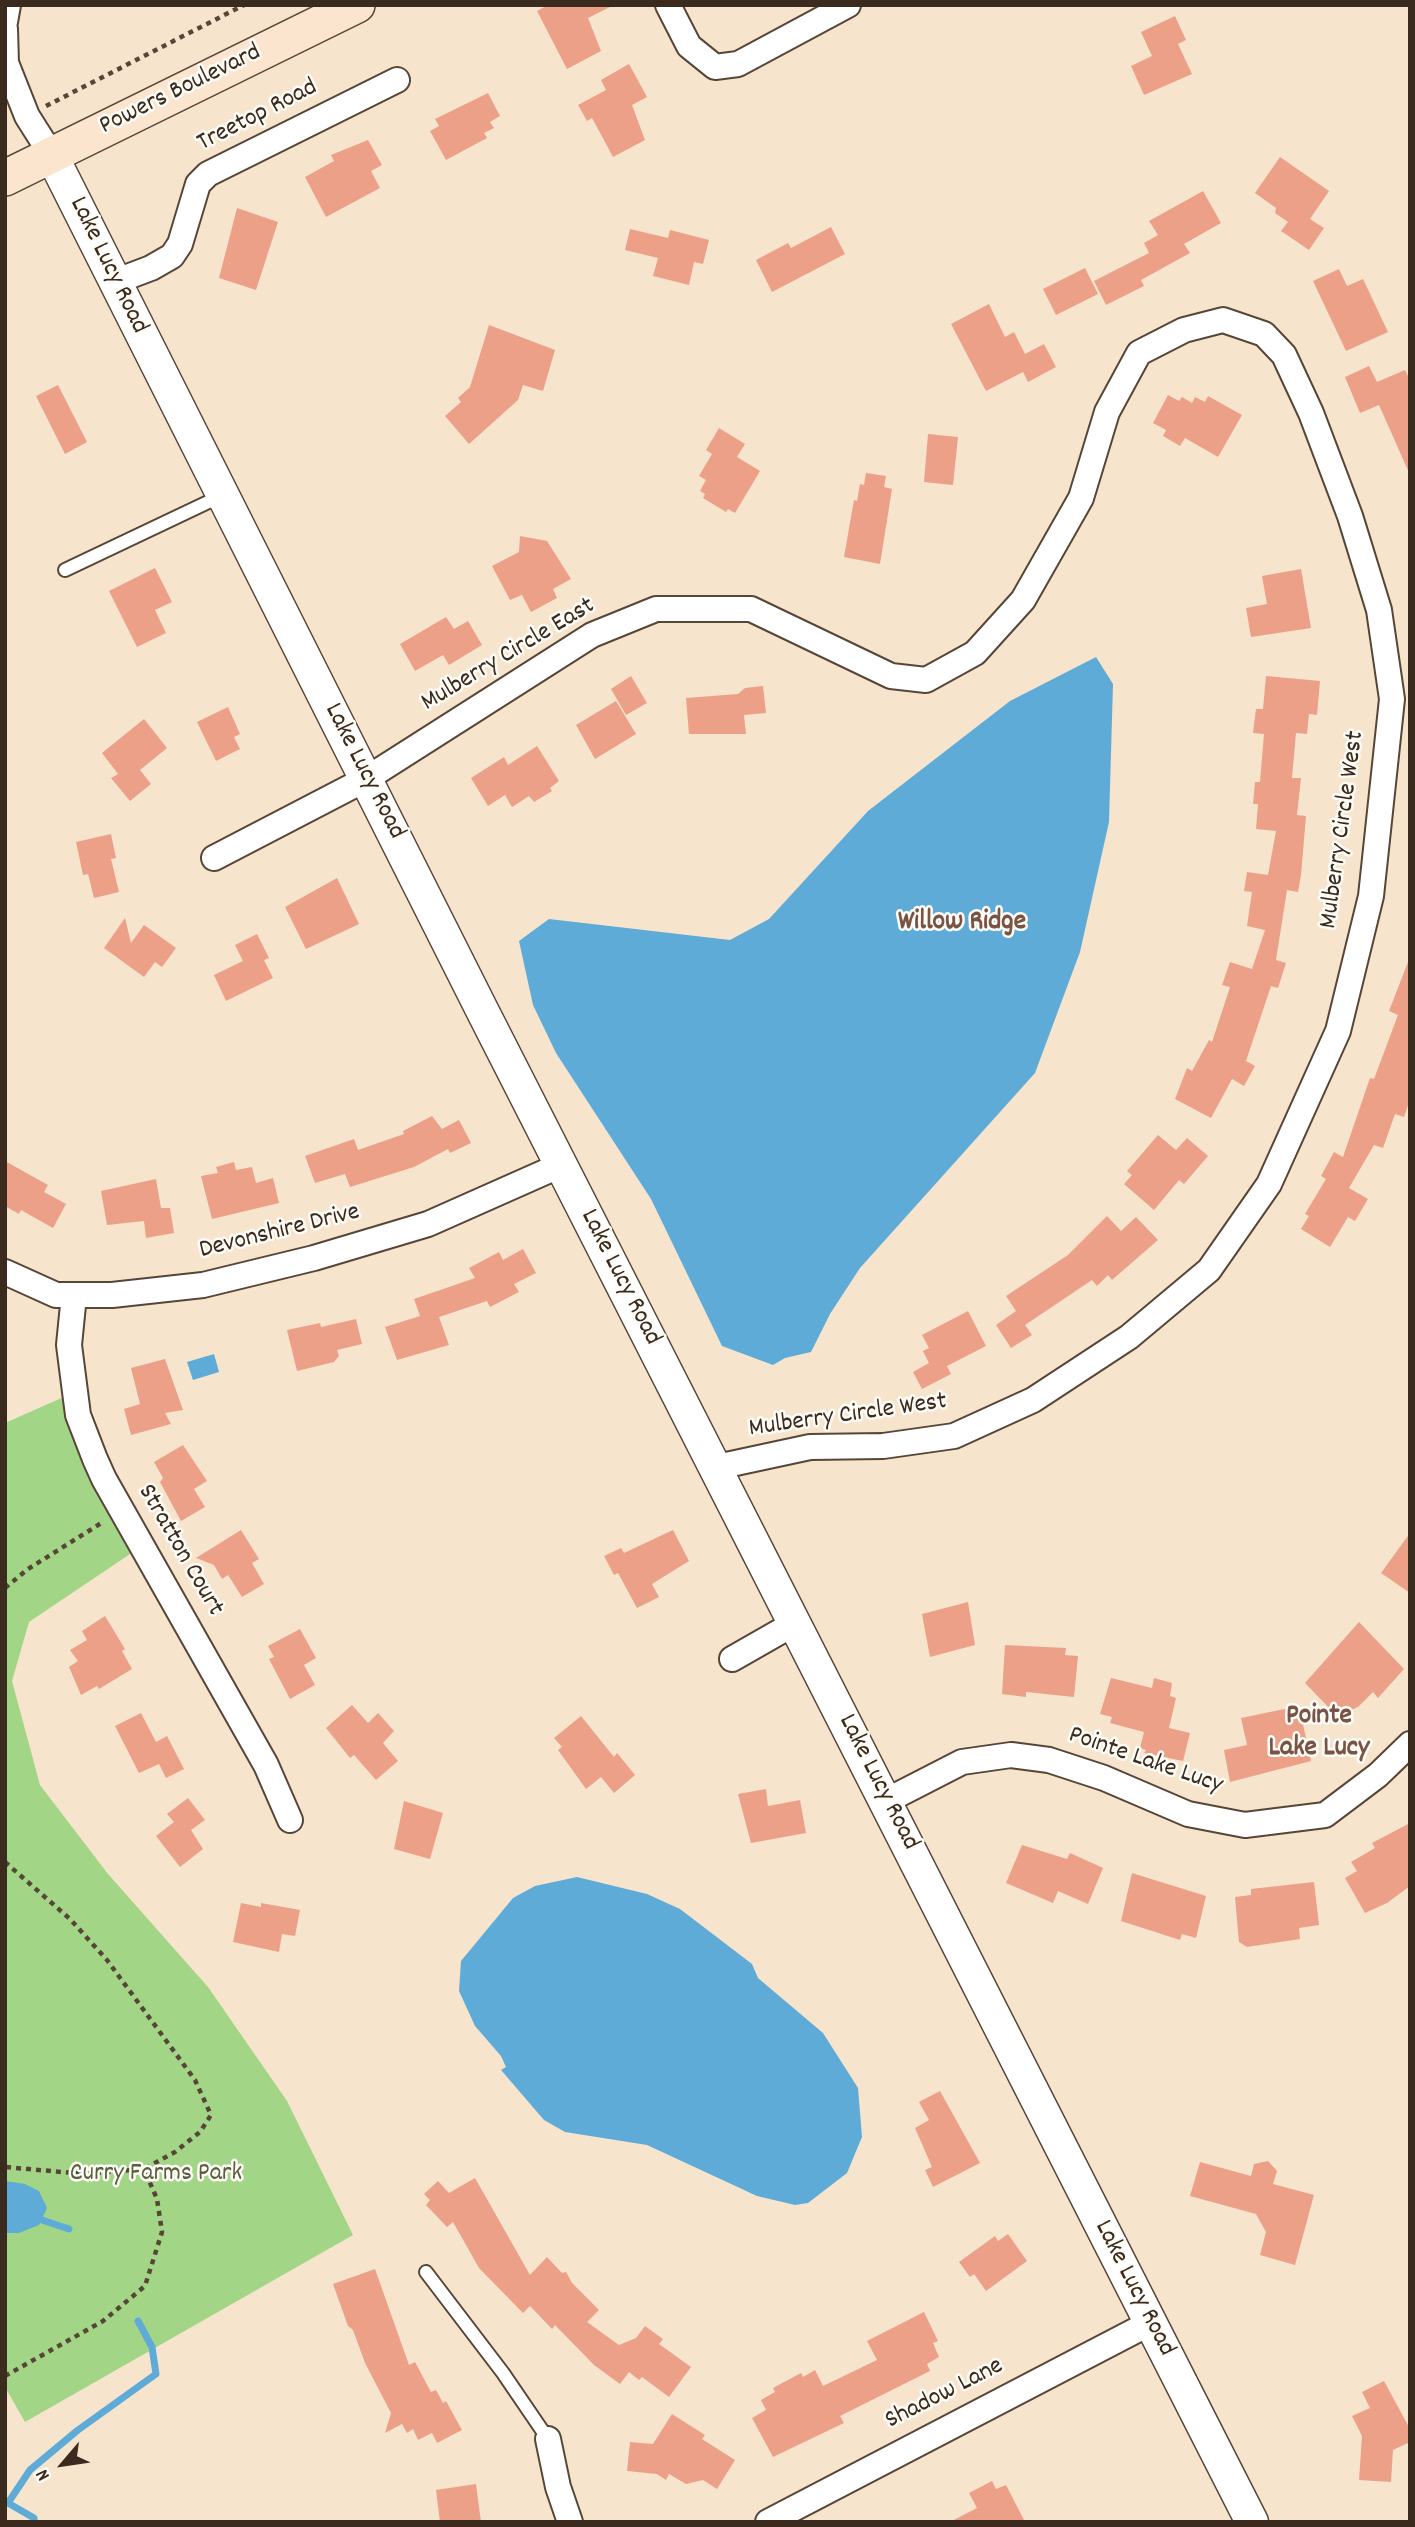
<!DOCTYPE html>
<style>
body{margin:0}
#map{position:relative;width:1415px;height:2527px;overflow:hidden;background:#f7e4cd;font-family:Dekko,sans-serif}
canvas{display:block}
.frame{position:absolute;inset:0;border:7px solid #3b2a1e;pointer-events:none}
.north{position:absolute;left:28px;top:2429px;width:70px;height:70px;-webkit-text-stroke:5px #fdfcf7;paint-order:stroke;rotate:241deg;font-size:19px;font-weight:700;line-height:28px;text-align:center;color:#3b2a1e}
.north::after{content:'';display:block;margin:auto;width:24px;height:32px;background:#3b2a1e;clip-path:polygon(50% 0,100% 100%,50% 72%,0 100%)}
</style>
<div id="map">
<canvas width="1415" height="2527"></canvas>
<div class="frame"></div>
<div class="north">N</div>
</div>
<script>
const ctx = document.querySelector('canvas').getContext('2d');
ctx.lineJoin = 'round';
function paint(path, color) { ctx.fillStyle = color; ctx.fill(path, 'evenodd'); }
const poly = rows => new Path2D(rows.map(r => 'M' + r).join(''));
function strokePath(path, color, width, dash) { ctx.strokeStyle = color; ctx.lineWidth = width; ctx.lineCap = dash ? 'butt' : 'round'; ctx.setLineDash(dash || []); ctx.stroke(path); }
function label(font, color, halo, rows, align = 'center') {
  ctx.font = font + ' Dekko,sans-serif'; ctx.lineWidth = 5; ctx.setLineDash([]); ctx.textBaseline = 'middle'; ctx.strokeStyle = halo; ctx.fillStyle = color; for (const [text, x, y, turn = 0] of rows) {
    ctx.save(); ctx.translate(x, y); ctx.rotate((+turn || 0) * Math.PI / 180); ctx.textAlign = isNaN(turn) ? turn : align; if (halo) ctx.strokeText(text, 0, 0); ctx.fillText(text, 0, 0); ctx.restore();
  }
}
paint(poly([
 [75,1392,142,1546,29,1622,12,1681,40,1785,108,1874,208,1987,287,2101,353,2235,25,2422,5,2387,5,1423]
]), '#a2d686');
paint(poly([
 [1096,657,1113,684,1109,822,1080,952,1035,1073,860,1268,830,1314,811,1352,785,1358,773,1365,722,1346,651,1199,556,1053,533,1005,519,941,549,919,730,940,769,919,868,811,1010,701],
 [214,1354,219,1372,193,1380,187,1362],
 [577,1877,647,1894,680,1909,752,1964,758,1978,823,2033,858,2088,862,2137,847,2173,808,2203,795,2205,757,2196,647,2145,565,2132,544,2120,501,2070,506,2067,501,2056,475,2026,459,1991,461,1961,513,1898,535,1886],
 [5,2181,25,2184,39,2191,47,2208,39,2225,19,2233,5,2233]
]), '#5fabd8');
strokePath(poly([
 [36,2218,69,2229],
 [34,2522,34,2518,8,2503,30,2470,78,2430,156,2374,152,2347,138,2321]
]), '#5fabd8', 7);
paint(poly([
 [548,5,614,5,588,18,601,51,567,69,537,11],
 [1175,16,1186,40,1178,44,1192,74,1144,95,1131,66,1152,56,1141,32],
 [629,64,647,97,632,105,645,140,613,157,592,118,587,121,578,105,606,90,601,80],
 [488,93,500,116,490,122,494,128,484,133,487,138,446,160,430,131,439,126,435,119],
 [368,140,382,165,371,171,380,188,326,217,305,177,334,161,331,155],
 [1280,157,1329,191,1310,219,1324,228,1309,250,1281,231,1288,222,1275,213,1276,208,1255,193],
 [1203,191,1221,223,1184,244,1190,253,1141,280,1144,286,1106,305,1094,281,1149,253,1144,243,1158,235,1149,221],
 [237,208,278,222,256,290,219,278],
 [831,227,845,254,772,292,756,260,788,243,791,248],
 [630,229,668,238,670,230,709,240,703,264,694,262,689,285,653,276,658,258,625,250],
 [1085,268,1098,294,1056,315,1043,289],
 [1339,269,1347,286,1363,279,1388,332,1346,351,1313,281],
 [989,304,1005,337,1014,332,1025,354,1044,344,1056,367,1028,382,1023,372,986,391,951,324],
 [489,325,555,350,543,391,523,385,518,400,469,444,445,416,461,402,458,398,470,387],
 [1369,366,1377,382,1405,370,1410,380,1410,475,1379,405,1360,413,1345,377],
 [58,385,87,442,65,454,36,396],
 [1168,395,1179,401,1182,397,1192,403,1195,397,1205,402,1208,396,1242,415,1218,457,1185,438,1180,446,1163,436,1166,430,1153,423],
 [719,428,745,444,737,457,760,471,735,513,728,509,726,512,703,498,705,494,700,491,706,480,699,476,712,454,706,450],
 [928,434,958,437,953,485,924,482],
 [866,473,886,476,884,487,892,489,880,564,844,557,854,500,857,501,860,484,864,485],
 [520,536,547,541,571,579,553,589,557,598,531,612,522,595,510,600,492,566,519,552],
 [155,568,172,602,155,610,166,633,137,647,109,591],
 [1301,569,1311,628,1251,637,1246,608,1267,604,1262,576],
 [446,617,454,629,468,621,482,645,449,665,443,655,415,671,400,644],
 [631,676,647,703,626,715,611,689],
 [1266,676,1320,681,1317,715,1309,714,1307,734,1296,733,1292,778,1301,778,1297,815,1306,816,1301,875,1298,892,1287,890,1276,960,1286,963,1278,988,1271,986,1246,1061,1255,1066,1244,1086,1232,1079,1211,1118,1175,1099,1187,1068,1192,1071,1209,1040,1212,1042,1230,987,1222,985,1230,962,1252,969,1265,930,1247,926,1252,892,1244,891,1247,872,1268,875,1276,831,1256,829,1258,804,1253,804,1255,782,1260,782,1264,734,1253,733,1256,709,1263,709],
 [763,686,766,713,744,715,746,734,689,734,686,698,738,694,745,688],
 [616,701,636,734,595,759,576,725],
 [228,707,240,734,234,737,240,749,216,761,197,722],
 [144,719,167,748,140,770,151,784,130,801,111,778,118,774,102,753],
 [537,746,559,781,550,788,552,791,534,802,529,796,512,807,505,795,488,806,471,778,504,757,508,765],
 [111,834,116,858,111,859,119,892,94,898,88,874,83,875,76,842],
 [337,878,359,924,306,949,285,907],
 [125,918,131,943,144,925,176,948,162,967,155,962,144,977,104,948],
 [257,934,269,958,264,960,273,978,226,1001,214,975,243,961,235,945],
 [1408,962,1410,1099,1404,1117,1395,1114,1383,1148,1374,1145,1349,1188,1368,1199,1355,1221,1348,1217,1330,1247,1301,1229,1309,1216,1305,1214,1326,1179,1321,1176,1334,1152,1343,1157,1370,1078,1374,1079,1398,1015,1389,1011],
 [432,1116,442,1129,459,1120,471,1143,450,1153,448,1149,414,1167,350,1187,345,1174,315,1183,305,1156,354,1139,358,1150,404,1134,403,1131],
 [1158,1135,1176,1150,1187,1138,1208,1156,1184,1184,1179,1180,1154,1210,1124,1184,1132,1175,1127,1171],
 [5,1161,48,1185,44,1192,66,1204,53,1228,21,1210,19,1214,5,1206],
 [234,1162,236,1170,252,1167,256,1183,273,1178,279,1203,212,1219,201,1176,218,1173,216,1167],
 [156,1179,161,1208,170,1208,174,1233,146,1238,144,1221,107,1225,101,1191],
 [1107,1216,1121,1231,1136,1217,1158,1240,1112,1280,1108,1275,1097,1286,1092,1280,1025,1325,1032,1335,1011,1348,996,1325,1016,1311,1006,1296,1068,1255],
 [523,1249,536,1273,514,1284,519,1292,490,1307,487,1301,439,1317,449,1345,397,1360,385,1327,420,1316,414,1299,475,1278,469,1268,499,1252,503,1260],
 [968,1311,986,1346,947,1366,951,1374,922,1389,913,1372,929,1363,923,1351,929,1348,922,1335],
 [356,1319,362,1344,337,1350,339,1356,334,1362,297,1371,287,1330,320,1323,321,1327],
 [165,1359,183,1410,165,1413,171,1424,131,1435,124,1409,140,1404,131,1368],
 [183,1445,207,1481,194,1489,205,1507,181,1521,160,1482,163,1478,154,1462],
 [241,1530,259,1559,252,1563,264,1584,242,1597,228,1575,222,1579,214,1565,196,1558],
 [673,1530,689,1561,652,1584,659,1597,637,1608,618,1573,614,1575,604,1556,621,1548,624,1553],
 [1410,1533,1410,1593,1381,1573],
 [968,1602,975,1645,930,1657,922,1614],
 [105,1616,125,1649,122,1651,132,1669,99,1689,97,1686,81,1695,69,1667,78,1661,70,1650,87,1640,82,1631],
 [1359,1622,1404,1669,1378,1698,1373,1692,1359,1706,1352,1710,1348,1706,1337,1716,1305,1683],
 [300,1629,316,1658,304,1665,315,1685,290,1699,269,1659,274,1657,268,1646],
 [1005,1645,1066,1648,1065,1655,1078,1656,1074,1697,1026,1692,1026,1697,1002,1694],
 [1111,1678,1152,1688,1154,1678,1172,1683,1170,1696,1176,1698,1169,1728,1190,1733,1183,1761,1144,1753,1146,1750,1140,1748,1144,1732,1110,1723,1112,1717,1100,1714],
 [352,1705,368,1723,378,1713,394,1731,383,1743,398,1761,376,1780,354,1755,350,1758,326,1728],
 [1299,1706,1311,1761,1230,1782,1224,1750,1247,1745,1241,1718],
 [141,1713,156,1742,167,1736,184,1769,166,1778,159,1764,139,1773,115,1726],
 [581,1716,614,1757,617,1753,635,1775,614,1793,601,1777,586,1789,558,1750,562,1747,554,1738],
 [766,1789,768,1806,800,1800,806,1833,751,1843,738,1794],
 [188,1798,205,1820,191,1830,203,1849,180,1867,156,1836,174,1822,167,1814],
 [404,1801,443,1813,430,1859,394,1849],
 [1410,1823,1410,1886,1387,1903,1365,1913,1345,1878,1357,1871,1351,1862,1375,1848,1372,1843],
 [1022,1845,1067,1859,1070,1853,1103,1868,1088,1904,1058,1891,1053,1903,1006,1883],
 [1132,1873,1206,1896,1196,1938,1182,1934,1180,1940,1121,1921],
 [1314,1882,1319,1925,1299,1928,1300,1939,1247,1947,1239,1942,1235,1897,1251,1895,1251,1889],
 [241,1903,261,1907,261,1903,300,1910,295,1936,282,1934,279,1952,233,1942],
 [940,2091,980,2163,933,2187,925,2170,932,2167,915,2128,929,2120,919,2102],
 [1268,2161,1277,2171,1273,2184,1314,2195,1295,2265,1260,2255,1266,2232,1256,2214,1190,2196,1200,2162,1251,2176,1254,2164],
 [475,2178,530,2275,547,2257,562,2273,566,2272,572,2283,599,2310,587,2322,619,2345,636,2338,645,2326,663,2339,659,2344,691,2367,669,2397,642,2377,639,2380,629,2372,620,2384,594,2365,555,2325,552,2329,530,2306,523,2313,479,2268,453,2222,447,2227,426,2205,430,2200,424,2194,438,2181,449,2193],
 [1008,2234,1027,2261,986,2291,974,2274,970,2277,959,2262,995,2236,998,2241],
 [375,2269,409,2365,415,2362,431,2392,436,2390,443,2403,446,2401,462,2430,437,2443,432,2433,418,2440,413,2429,407,2433,402,2424,385,2433,391,2413,365,2363,353,2330,348,2326,333,2284],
 [924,2312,938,2341,933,2343,939,2357,927,2364,930,2371,840,2416,844,2423,773,2457,752,2418,766,2410,761,2400,775,2392,773,2388,801,2373,803,2377,815,2370,823,2386,877,2360,867,2341],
 [1384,2381,1410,2429,1410,2442,1393,2450,1391,2482,1359,2480,1362,2436,1352,2416,1370,2408,1362,2392],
 [672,2414,705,2435,702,2439,735,2460,717,2489,703,2480,686,2484,669,2474,666,2480,657,2474,627,2471,630,2442,653,2444],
 [992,2481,996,2489,1006,2485,1025,2522,950,2522,977,2508,969,2493],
 [476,2484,481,2522,440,2522,436,2490]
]), '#eca087');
const service = poly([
 [65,570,223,495],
 [426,2272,503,2373,548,2439]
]);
const minor = poly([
 [668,5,689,46,715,67,738,64,848,5],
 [5,22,8,5],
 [5,29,6,63,27,116,51,154],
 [114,282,151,268,172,256,180,244,198,184,208,174,397,80],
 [214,858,366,779,592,635,656,609,751,609,891,676,926,680,975,653,1023,600,1081,498,1107,412,1139,353,1184,330,1223,320,1264,334,1284,355,1311,413,1350,516,1379,610,1392,699,1371,896,1338,1031,1269,1184,1209,1270,1129,1337,1033,1400,954,1436,883,1446,810,1447,717,1467],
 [5,1272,56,1295,112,1295,203,1285,314,1258,428,1224,561,1165],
 [74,1295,69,1345,78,1415,95,1459,104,1479,266,1765,290,1820],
 [732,1659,795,1623],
 [886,1801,962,1762,1011,1755,1049,1760,1104,1778,1188,1814,1245,1825,1325,1815,1378,1775,1410,1744],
 [548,2439,558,2487,570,2522],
 [768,2522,1150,2323]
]);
const tertiary = poly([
 [51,154,483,1012,1252,2522]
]);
const secondary = poly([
 [5,178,357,5]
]);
strokePath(service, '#574638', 16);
strokePath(minor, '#574638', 28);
strokePath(tertiary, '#574638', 35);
strokePath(secondary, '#574638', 38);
strokePath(poly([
 [46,106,244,5],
 [5,1588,28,1569,103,1522],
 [5,1862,70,1919,107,1960,195,2080,211,2115,200,2132,175,2152,144,2169,85,2174,5,2167],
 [5,2376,103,2321,145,2286,162,2232,157,2199,144,2169]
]), '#574638', 4.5, [5, 5]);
strokePath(service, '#fff', 12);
strokePath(minor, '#fff', 24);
strokePath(tertiary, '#fff', 32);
strokePath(secondary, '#fbe5cf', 35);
label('26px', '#3b2a1e', '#fdfcf7', [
 ["Powers Boulevard",181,91,-26],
 ["Treetop Road",258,117,-27],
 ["Lake Lucy Road",107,266,64],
 ["Mulberry Circle East",509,656,-31],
 ["Lake Lucy Road",363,772,63],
 ["Mulberry Circle West",1344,830,-82],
 ["Devonshire Drive",280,1233,-14],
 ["Lake Lucy Road",619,1278,63],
 ["Mulberry Circle West",848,1417,-8],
 ["Stratton Court",179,1551,60],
 ["Pointe Lake Lucy",1145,1762,19],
 ["Lake Lucy Road",877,1783,63],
 ["Lake Lucy Road",1133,2289,63],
 ["Shadow Lane",945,2395,-27]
]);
label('26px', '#5a5e3d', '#fdfcf7', [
 ["Curry Farms Park",156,2175]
]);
label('bold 28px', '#795343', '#fdfcf7', [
 ["Willow Ridge",962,924],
 ["Pointe",1319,1718],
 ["Lake Lucy",1319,1750]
]);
</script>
